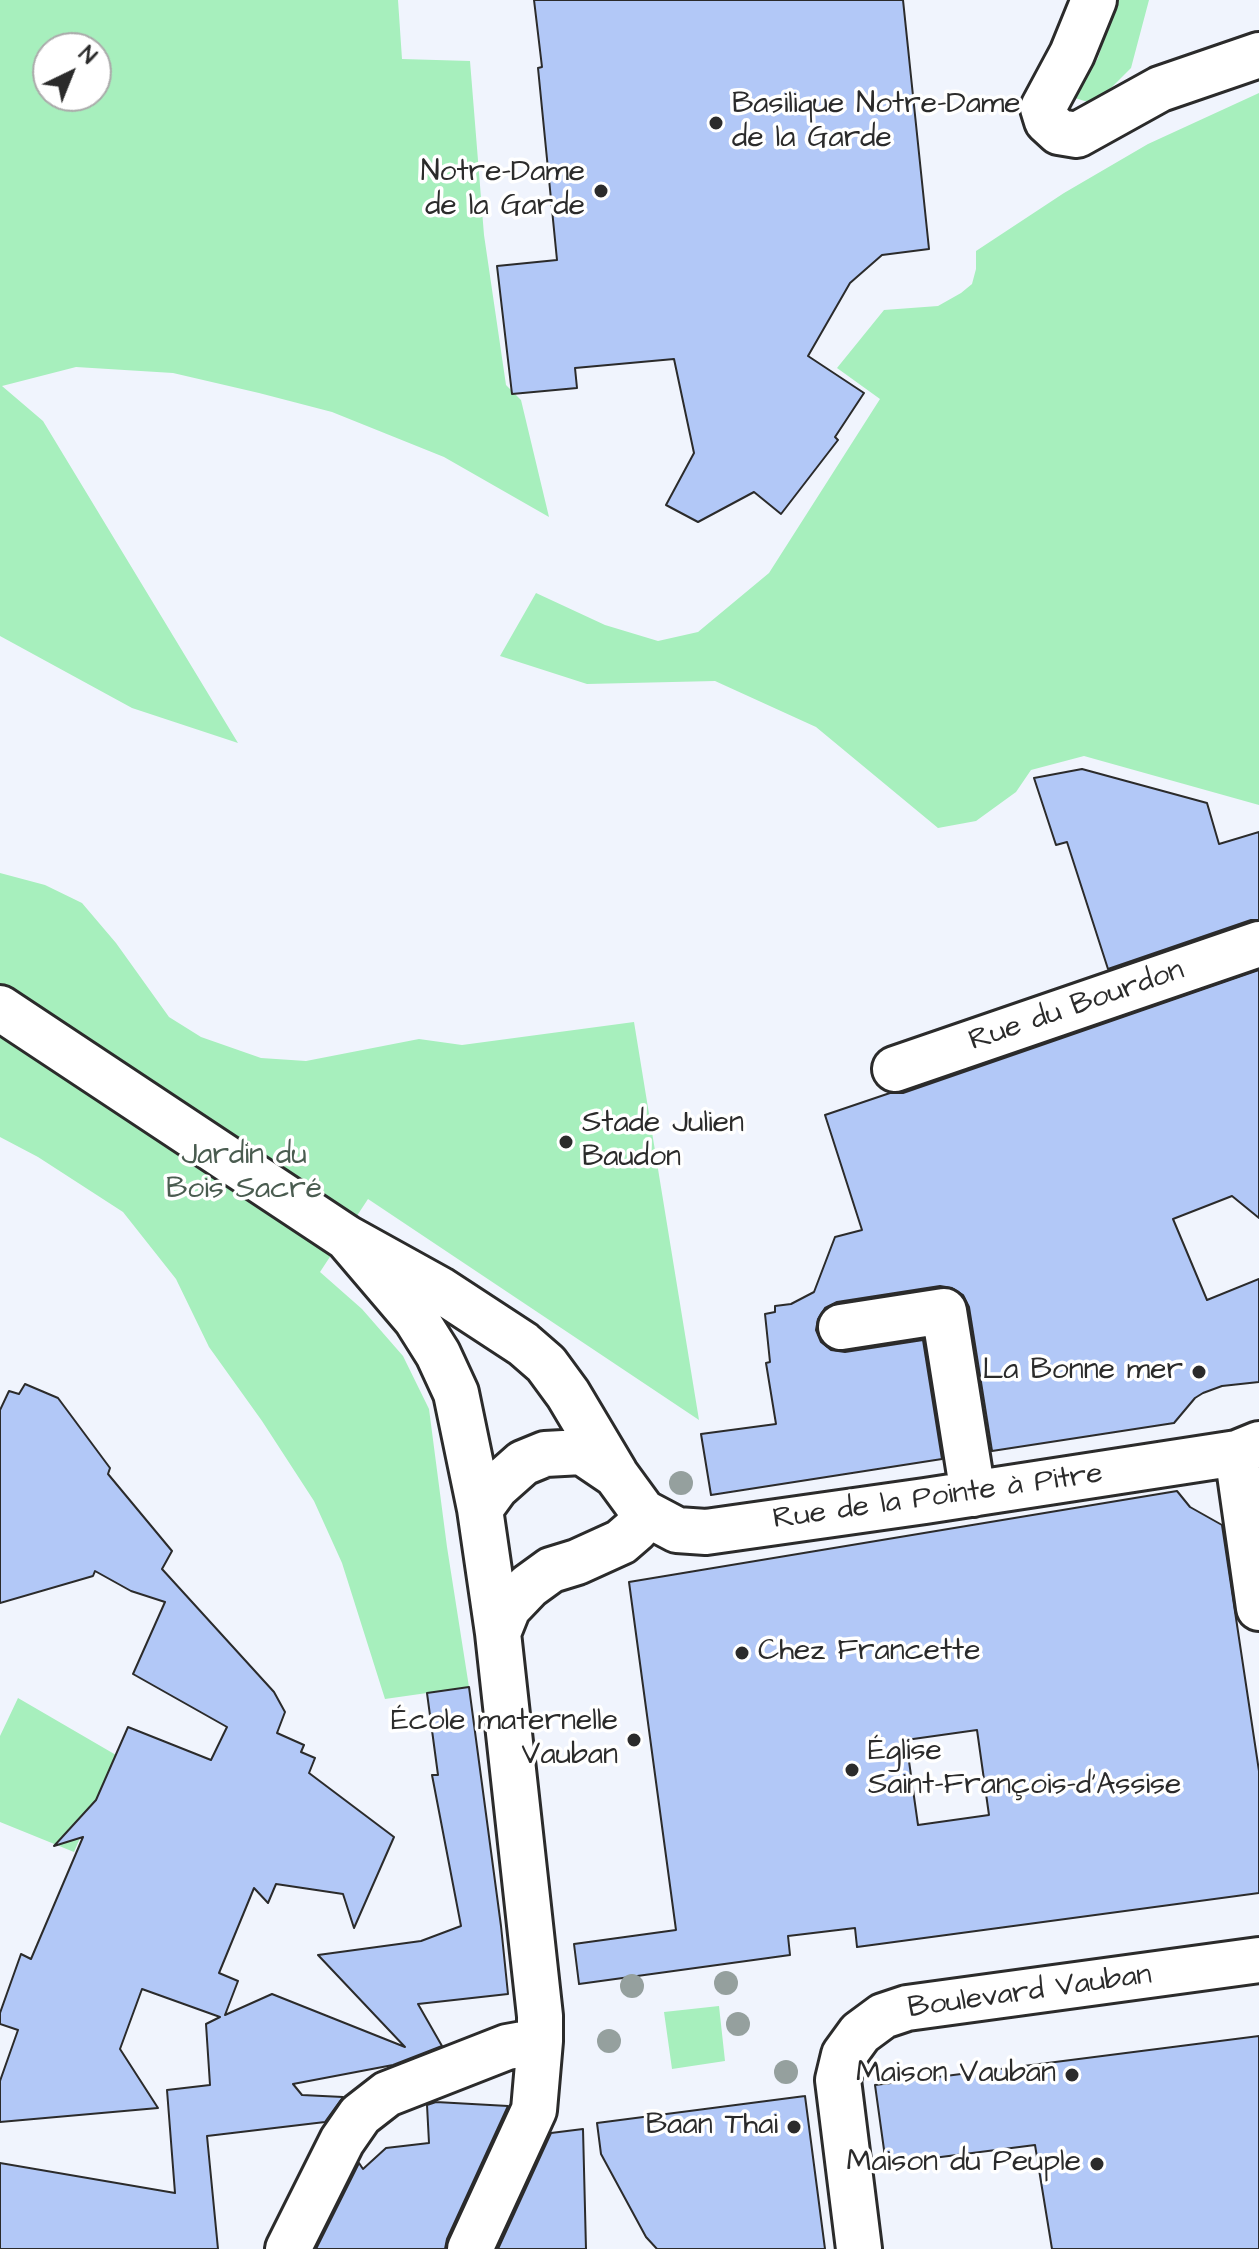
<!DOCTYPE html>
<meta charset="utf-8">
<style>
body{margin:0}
#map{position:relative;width:1259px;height:2249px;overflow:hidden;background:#f0f4fd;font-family:"Architects Daughter",sans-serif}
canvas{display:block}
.north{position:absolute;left:32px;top:32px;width:80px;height:80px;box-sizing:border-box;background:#fff;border:2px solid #aaa;border-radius:50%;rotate:43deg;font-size:22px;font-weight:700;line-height:32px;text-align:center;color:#2b2b2b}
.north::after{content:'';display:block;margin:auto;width:28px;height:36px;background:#2b2b2b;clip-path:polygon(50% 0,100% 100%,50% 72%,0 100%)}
</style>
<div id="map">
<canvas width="1259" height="2249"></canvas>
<div class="north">N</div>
</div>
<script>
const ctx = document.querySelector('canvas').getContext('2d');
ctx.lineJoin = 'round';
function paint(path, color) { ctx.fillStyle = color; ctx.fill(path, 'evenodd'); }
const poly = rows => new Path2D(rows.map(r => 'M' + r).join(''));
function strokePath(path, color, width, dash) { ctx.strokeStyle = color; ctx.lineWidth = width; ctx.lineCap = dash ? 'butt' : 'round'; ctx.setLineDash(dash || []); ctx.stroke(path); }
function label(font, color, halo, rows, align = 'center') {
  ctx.font = font + ' "Architects Daughter",sans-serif'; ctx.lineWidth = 7; ctx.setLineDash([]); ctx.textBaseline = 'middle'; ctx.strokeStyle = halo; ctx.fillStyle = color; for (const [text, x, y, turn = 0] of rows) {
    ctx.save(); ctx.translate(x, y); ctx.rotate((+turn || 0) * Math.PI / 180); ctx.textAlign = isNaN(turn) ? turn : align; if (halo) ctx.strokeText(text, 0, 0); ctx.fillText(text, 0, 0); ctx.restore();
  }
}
paint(poly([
 [0,0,398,0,402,59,470,61,484,235,506,385,521,400,549,517,444,457,332,412,259,393,173,373,76,367,2,386,43,421,238,743,132,708,0,636],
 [48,48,96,48,96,96,48,96],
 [1117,0,1149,0,1131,68,1112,87,1091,103,1075,98,1098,58],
 [1259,93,1259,805,1084,756,1031,770,1016,792,976,821,938,828,816,727,715,681,587,684,500,656,536,593,605,625,658,641,698,632,769,573,880,399,837,368,884,310,938,306,961,293,972,284,976,269,976,251,1064,193,1148,144],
 [0,873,45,885,82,903,116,943,169,1017,201,1037,261,1058,306,1061,419,1039,462,1045,634,1022,699,1420,368,1199,320,1272,362,1309,403,1356,429,1409,447,1547,469,1687,385,1699,342,1563,314,1501,262,1421,209,1347,176,1279,123,1212,38,1157,0,1137],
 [18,1698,116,1755,74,1852,0,1822,0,1736],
 [719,2006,725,2061,672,2069,664,2012]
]), '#a7efbd');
const building = poly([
 [534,0,903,0,929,249,882,255,850,283,808,356,864,393,835,437,838,440,781,514,754,492,698,522,666,505,694,453,674,359,575,368,577,388,512,394,497,266,557,260,538,68,542,67,534,0],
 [1082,769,1207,803,1219,844,1259,832,1259,920,1251,920,1108,969,1067,842,1056,845,1034,778,1082,769],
 [1259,970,1259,1218,1232,1196,1173,1219,1207,1300,1259,1279,1259,1382,1222,1386,1203,1393,1195,1398,1174,1423,992,1451,969,1307,963,1295,952,1288,940,1286,837,1302,825,1308,818,1319,816,1330,821,1342,831,1350,845,1352,923,1340,942,1459,711,1495,701,1434,776,1424,766,1363,770,1362,765,1314,775,1312,775,1306,791,1304,814,1292,835,1237,862,1230,825,1115,890,1093,903,1093,1259,970],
 [25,1384,58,1398,110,1468,108,1474,172,1551,162,1569,274,1692,285,1712,277,1733,304,1745,301,1752,315,1758,309,1773,394,1837,354,1928,343,1894,276,1884,268,1903,254,1888,219,1973,238,1981,225,2015,272,1994,405,2047,318,1955,421,1941,461,1926,432,1775,438,1775,427,1693,469,1687,501,1926,508,1994,418,2004,442,2046,393,2065,293,2084,302,2095,343,2097,325,2122,207,2136,218,2249,0,2249,0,2163,175,2193,167,2090,210,2085,206,2024,220,2017,142,1989,120,2049,158,2108,0,2122,0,2081,18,2030,0,2024,0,2013,21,1954,31,1959,83,1837,54,1846,96,1800,128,1727,211,1760,227,1727,133,1674,165,1602,131,1591,95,1571,93,1576,0,1603,0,1410,9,1391,19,1394,25,1384],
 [1177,1491,1190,1507,1222,1525,1259,1771,1259,1893,857,1947,855,1928,788,1936,790,1955,579,1984,574,1944,676,1930,629,1582,1177,1491],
 [977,1730,989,1815,918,1825,906,1740,977,1730],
 [1259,2036,1259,2249,1052,2249,1035,2145,886,2164,875,2085,1259,2036],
 [805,2096,825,2249,657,2249,646,2237,601,2154,597,2123,805,2096],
 [436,2102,508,2106,447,2239,445,2249,316,2249,359,2163,363,2169,386,2148,429,2143,427,2105,436,2102],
 [583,2129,586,2249,498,2249,551,2133,583,2129]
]);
paint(building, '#b2c8f7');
strokePath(building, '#2b2b2b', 2);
const minor = poly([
 [1094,0,1072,54,1043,108,1047,121,1059,132,1077,135,1160,89,1259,55],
 [0,1008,347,1238,439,1289,523,1344,546,1364,568,1394,615,1473],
 [895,1069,1259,944],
 [347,1238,416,1319,438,1354,456,1393,480,1509,498,1633,540,2016,540,2041,534,2110,470,2249],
 [841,1327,944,1311,973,1494],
 [1237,1453,1259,1608],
 [480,1509,496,1487,523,1463,545,1454,582,1452,616,1475,643,1512,677,1530,706,1532,925,1501,1237,1453,1259,1444],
 [498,1633,508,1608,529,1586,551,1570,577,1562,621,1542,636,1529,643,1512],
 [288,2249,342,2141,360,2115,387,2094,507,2047,540,2041],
 [859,2249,838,2080,844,2055,860,2033,883,2016,907,2008,1259,1960]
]);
strokePath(minor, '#2b2b2b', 50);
strokePath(minor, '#fff', 44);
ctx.fillStyle = '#95a09e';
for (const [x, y] of [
 [681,1483],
 [726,1983],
 [632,1986],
 [738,2024],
 [609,2041],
 [786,2072]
]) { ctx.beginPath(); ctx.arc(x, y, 12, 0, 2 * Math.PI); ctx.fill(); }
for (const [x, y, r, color] of [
 [716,123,8,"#2b2b2b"],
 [601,191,8,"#2b2b2b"],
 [566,1142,8,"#2b2b2b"],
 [1199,1372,8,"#2b2b2b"],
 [742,1653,8,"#2b2b2b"],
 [634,1740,8,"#2b2b2b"],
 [852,1770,8,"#2b2b2b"],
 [1072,2075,8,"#2b2b2b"],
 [794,2127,8,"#2b2b2b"],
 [1097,2164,8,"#2b2b2b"]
]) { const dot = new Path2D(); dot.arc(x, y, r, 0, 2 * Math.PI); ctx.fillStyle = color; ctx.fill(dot); strokePath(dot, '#fff', 3); }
label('30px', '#2b2b2b', '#fff', [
 ["Basilique Notre-Dame",732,106,"left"],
 ["de la Garde",732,140,"left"],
 ["Notre-Dame",585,174],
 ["de la Garde",585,208],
 ["Stade Julien",582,1125,"left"],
 ["Baudon",582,1159,"left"],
 ["La Bonne mer",1183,1372],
 ["Chez Francette",758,1653,"left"],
 ["École maternelle",618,1723],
 ["Vauban",618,1757],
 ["Église",868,1753,"left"],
 ["Saint-François-d'Assise",868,1787,"left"],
 ["Maison Vauban",1056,2075],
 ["Baan Thai",778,2127],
 ["Maison du Peuple",1081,2164]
], 'right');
label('30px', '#2b2b2b', '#fff', [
 ["Rue du Bourdon",1077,1007,-19],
 ["Rue de la Pointe à Pitre",938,1498,-8],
 ["Boulevard Vauban",1030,1993,-8]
]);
label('30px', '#4a5c50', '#fff', [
 ["Jardin du",244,1157],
 ["Bois Sacré",244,1191]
]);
</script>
